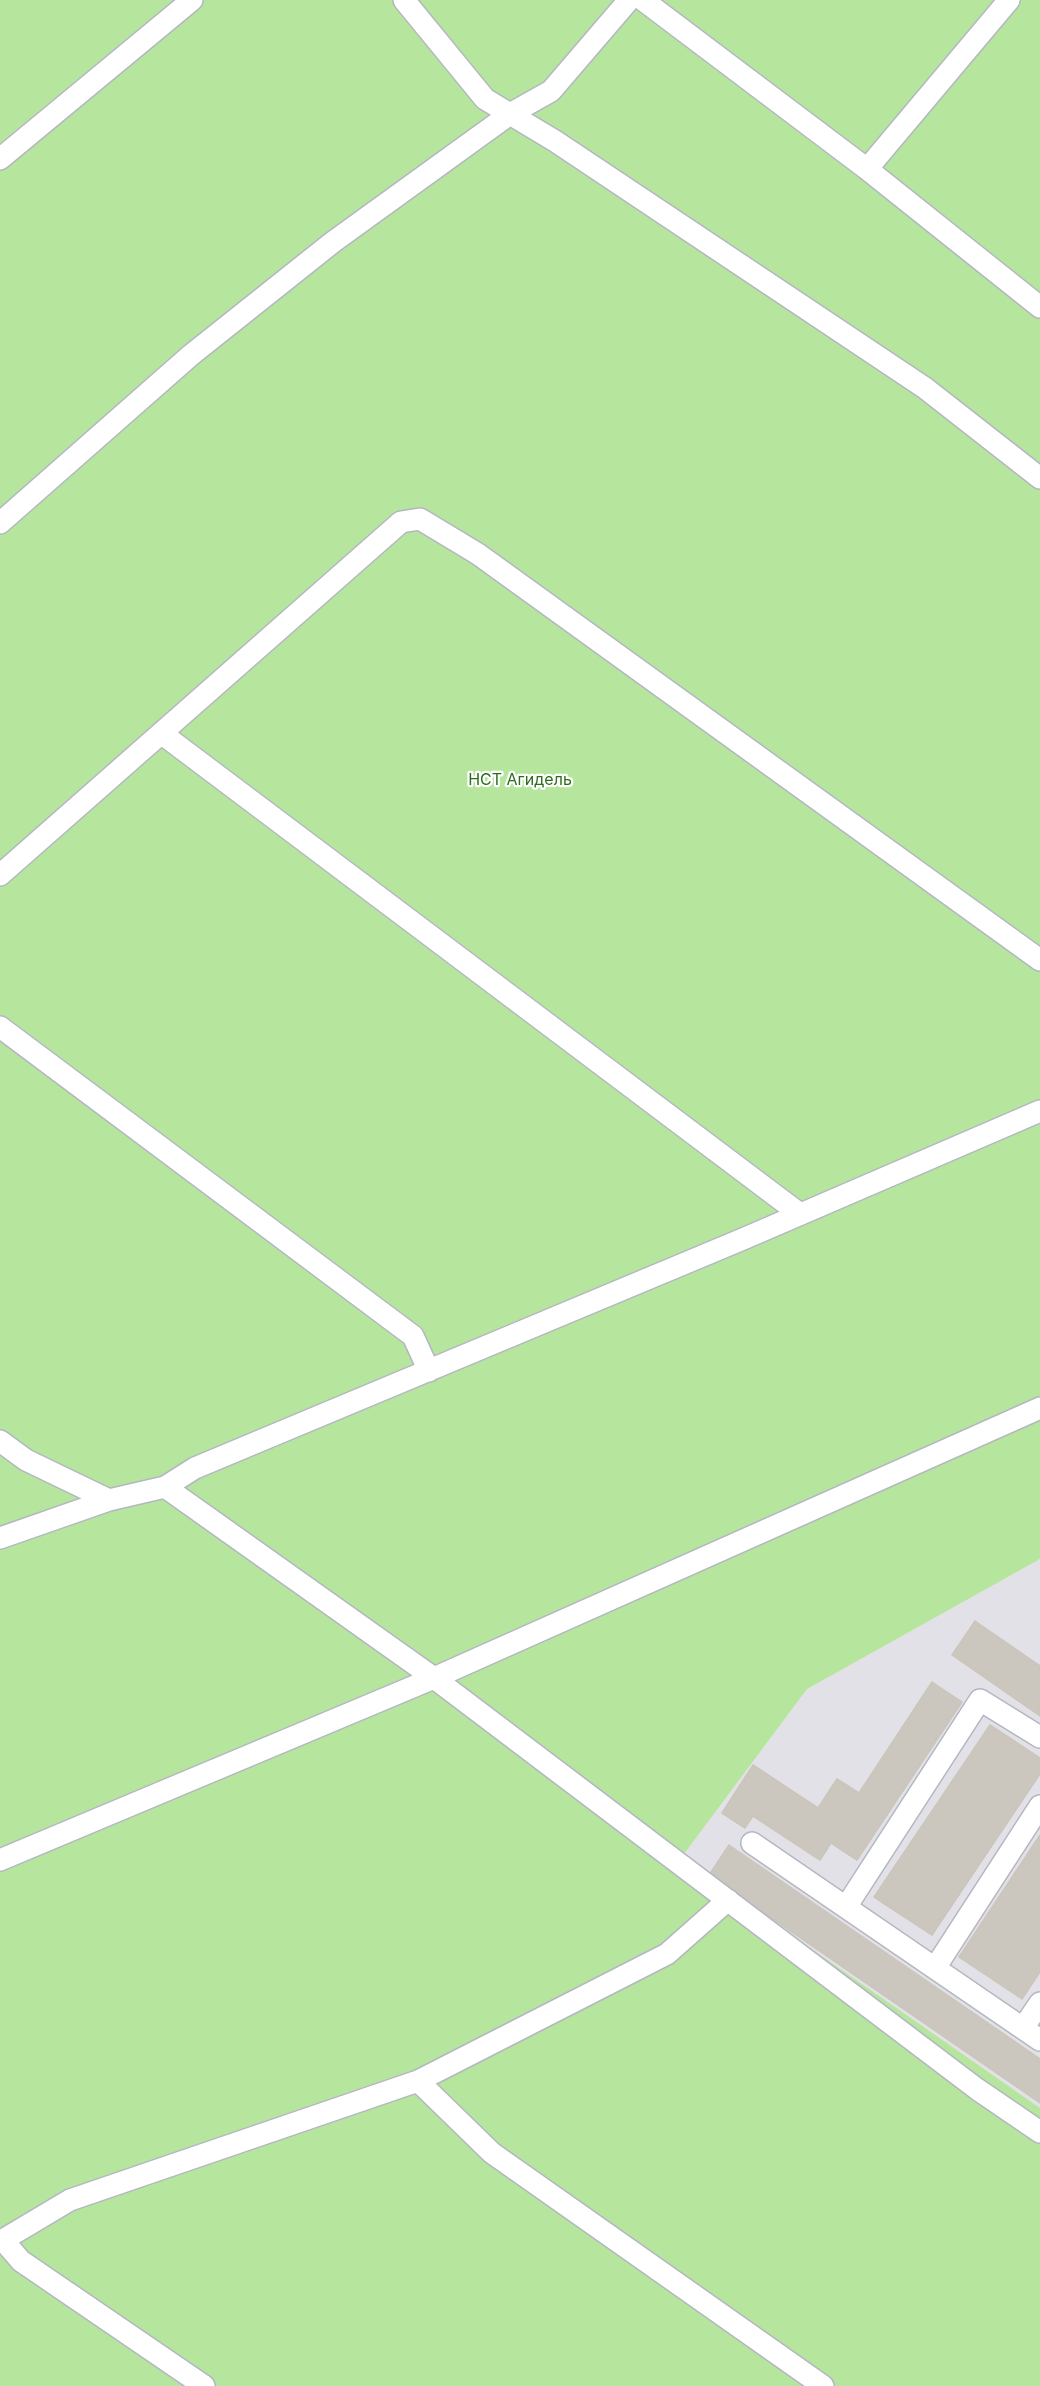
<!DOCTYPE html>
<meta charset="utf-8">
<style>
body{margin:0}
canvas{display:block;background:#efe9e1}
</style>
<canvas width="1040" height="2386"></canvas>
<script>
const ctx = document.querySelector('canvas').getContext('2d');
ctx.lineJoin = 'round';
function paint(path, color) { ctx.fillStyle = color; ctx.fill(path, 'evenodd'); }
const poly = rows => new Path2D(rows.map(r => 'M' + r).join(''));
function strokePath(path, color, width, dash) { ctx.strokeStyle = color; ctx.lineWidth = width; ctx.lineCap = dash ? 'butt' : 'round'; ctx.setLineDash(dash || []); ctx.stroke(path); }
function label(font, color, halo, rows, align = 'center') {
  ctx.font = font + ' Inter,sans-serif'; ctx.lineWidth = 4.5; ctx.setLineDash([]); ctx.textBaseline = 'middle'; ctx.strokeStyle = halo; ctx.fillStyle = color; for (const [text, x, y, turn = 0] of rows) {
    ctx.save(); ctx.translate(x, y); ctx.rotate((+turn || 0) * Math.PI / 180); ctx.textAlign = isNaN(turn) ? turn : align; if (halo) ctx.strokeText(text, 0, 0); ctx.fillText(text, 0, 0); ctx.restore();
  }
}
paint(poly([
 [1040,1559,1040,2108,681,1858,807,1689]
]), '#e3e1e8');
paint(poly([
 [0,0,1040,0,1040,1559,807,1689,681,1858,1040,2108,1040,2386,0,2386]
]), '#b6e59e');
const building = poly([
 [975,1621,1040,1666,1040,1716,952,1655,975,1621],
 [932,1682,962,1702,857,1860,831,1843,820,1860,753,1816,745,1828,722,1813,753,1765,818,1808,837,1779,859,1793,932,1682],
 [990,1725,1040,1758,1040,1774,932,1935,874,1897,990,1725],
 [1040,1835,1040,1972,1022,1999,959,1957,1040,1835],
 [729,1845,1040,2059,1040,2103,709,1875,729,1845]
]);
paint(building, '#cbc7bf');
strokePath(building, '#cbc5ba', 1.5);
const lane = poly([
 [404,0,485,99,555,141,925,388,1040,478],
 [643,0,867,169,1009,0],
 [0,159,192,0],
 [867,169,1040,307],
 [0,523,191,355,333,242,510,114,551,91,629,0],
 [161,733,800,1214],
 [0,875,401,522,420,519,478,554,1040,960],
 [0,1027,413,1336,429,1371],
 [1040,1111,743,1239,195,1468,165,1487,434,1678,977,2089,1040,2132],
 [0,1441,26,1460,109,1500,165,1487],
 [0,1538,109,1500],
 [752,1843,1040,2040],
 [0,1860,434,1678,1040,1408],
 [846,1907,980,1700,1040,1737],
 [935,1968,1040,1806],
 [1023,2028,1040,2003],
 [418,2081,492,2153,823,2386],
 [204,2386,21,2261,3,2240,70,2200,418,2081,667,1954,728,1900]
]);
strokePath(lane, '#b4b7c1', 24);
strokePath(lane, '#fff', 21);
label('16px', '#2c6e1b', '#fff', [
 ["НСТ Агидель",520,780]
]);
</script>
